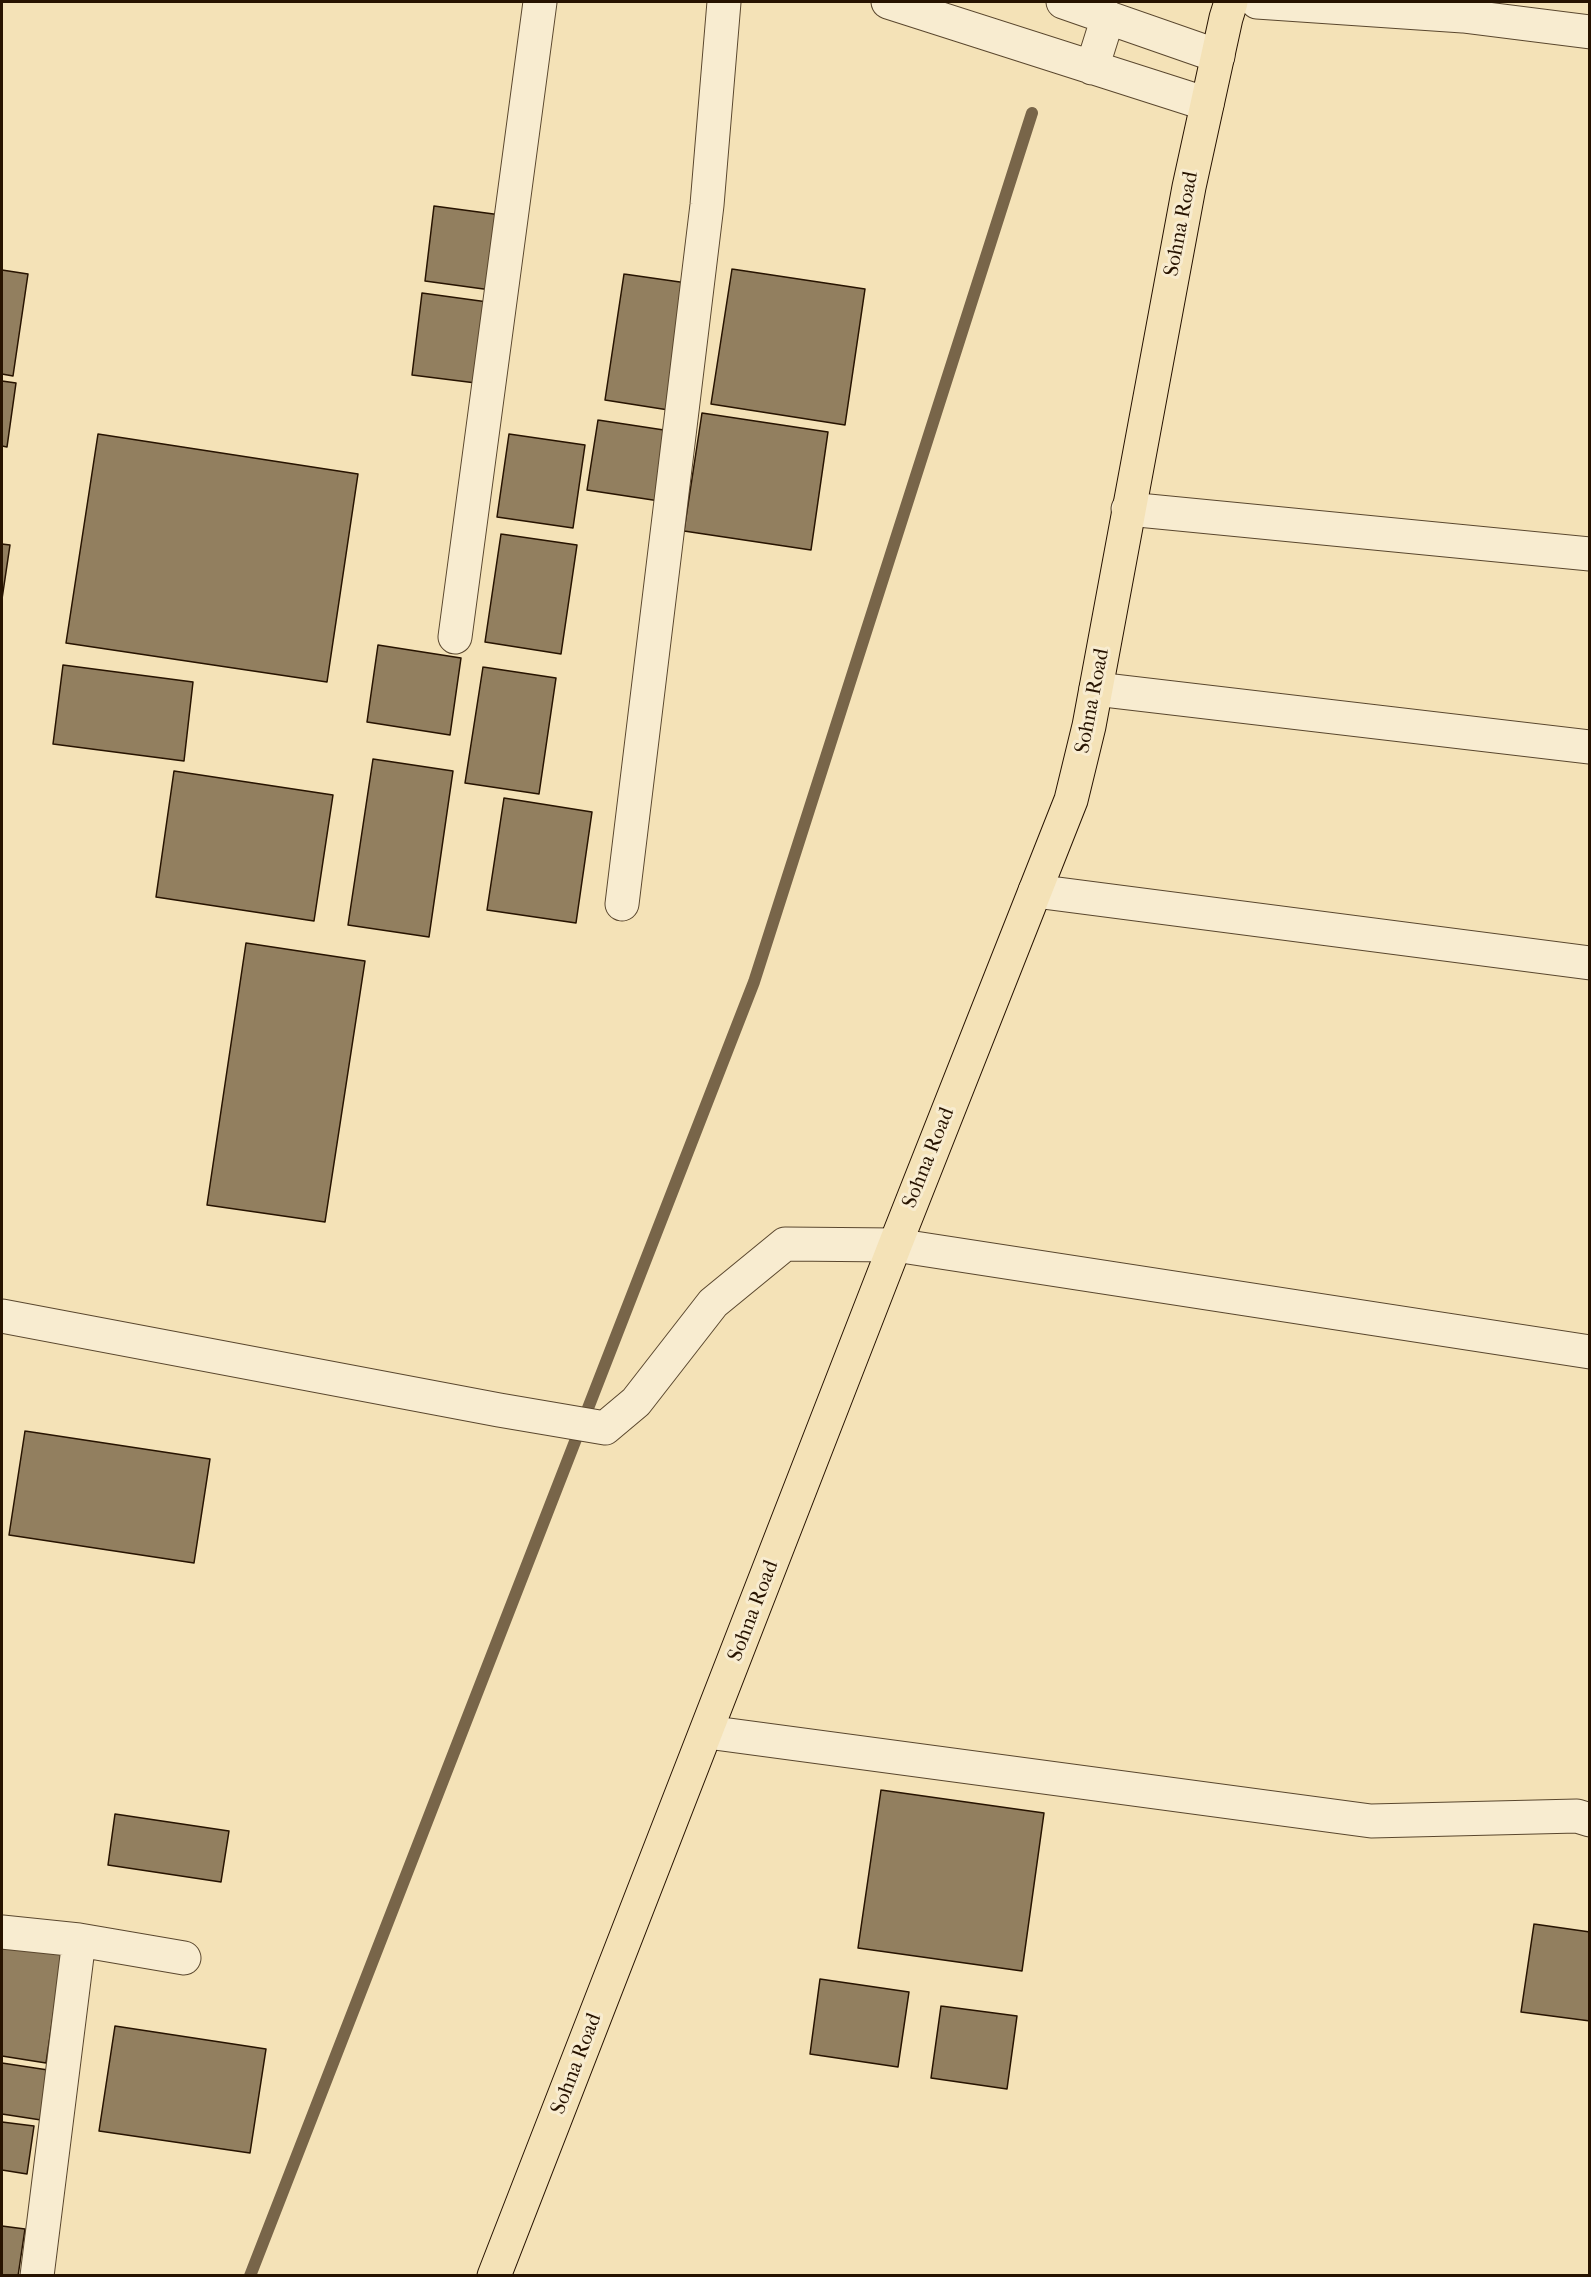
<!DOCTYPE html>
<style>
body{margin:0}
#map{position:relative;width:1591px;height:2277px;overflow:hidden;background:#f4e2b7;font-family:"IM FELL French Canon",serif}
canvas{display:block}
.frame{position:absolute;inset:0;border:3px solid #271300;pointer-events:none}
</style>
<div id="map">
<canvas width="1591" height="2277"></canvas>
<div class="frame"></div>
</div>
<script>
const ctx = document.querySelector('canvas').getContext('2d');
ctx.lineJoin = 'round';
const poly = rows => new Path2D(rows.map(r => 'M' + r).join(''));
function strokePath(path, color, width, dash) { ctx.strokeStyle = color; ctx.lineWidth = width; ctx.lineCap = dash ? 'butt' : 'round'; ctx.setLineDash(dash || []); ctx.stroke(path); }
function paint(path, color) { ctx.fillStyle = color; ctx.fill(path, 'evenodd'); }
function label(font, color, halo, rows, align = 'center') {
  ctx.font = font + ' "IM FELL French Canon",serif'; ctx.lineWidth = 6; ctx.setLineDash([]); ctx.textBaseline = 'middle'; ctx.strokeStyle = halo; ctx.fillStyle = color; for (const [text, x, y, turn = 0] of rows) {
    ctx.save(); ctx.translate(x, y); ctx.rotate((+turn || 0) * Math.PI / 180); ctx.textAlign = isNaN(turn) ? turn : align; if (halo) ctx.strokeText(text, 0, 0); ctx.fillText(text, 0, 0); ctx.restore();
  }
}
strokePath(poly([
 [250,2276,754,982,1032,113]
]), '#786549', 12);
const building = poly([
 [434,206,501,215,491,290,425,281,434,206],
 [732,269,865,289,845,425,711,404,732,269],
 [2,270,28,274,13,376,2,374,2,270],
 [624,274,694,284,675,411,605,400,624,274],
 [422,293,495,303,484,384,412,375,422,293],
 [2,381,16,383,7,447,2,446,2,381],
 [702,413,828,432,811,550,684,531,702,413],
 [598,420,677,432,666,502,587,490,598,420],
 [98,434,358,474,327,682,66,643,98,434],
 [509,434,585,445,573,528,497,517,509,434],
 [501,534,577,545,561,654,485,642,501,534],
 [2,544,10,545,2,599,2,544],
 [378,645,461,658,450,735,367,722,378,645],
 [63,665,193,682,184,761,53,744,63,665],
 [483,667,556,678,539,794,465,783,483,667],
 [373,759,453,771,429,937,348,925,373,759],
 [174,771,333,795,314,921,156,897,174,771],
 [504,798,592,812,576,923,487,910,504,798],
 [246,943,365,961,325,1222,207,1205,246,943],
 [25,1431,210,1459,194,1563,9,1535,25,1431],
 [881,1790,1044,1813,1022,1971,858,1948,881,1790],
 [115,1814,229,1831,221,1882,108,1865,115,1814],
 [1534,1924,1590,1932,1590,2021,1521,2012,1534,1924],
 [2,1940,63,1950,46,2063,2,2056,2,1940],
 [820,1979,909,1992,898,2067,810,2054,820,1979],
 [941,2006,1017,2016,1007,2089,931,2078,941,2006],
 [115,2026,266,2049,250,2153,99,2131,115,2026],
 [2,2063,48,2070,41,2120,2,2114,2,2063],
 [2,2122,34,2126,27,2174,2,2170,2,2122],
 [2,2226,25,2229,18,2276,2,2276,2,2226]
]);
paint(building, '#927f5f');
strokePath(building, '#271300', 1.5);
const minor = poly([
 [888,2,1207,104],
 [1063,2,1218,56],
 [1257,2,1463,16,1590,32],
 [1092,68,1108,17],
 [1128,509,1590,554],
 [455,637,540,2],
 [1096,689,1590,747],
 [1035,891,1590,963],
 [622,904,707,205,724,2],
 [2,1316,499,1410,605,1428,636,1402,713,1303,785,1244,895,1245,1590,1352],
 [707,1732,1371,1821,1577,1816,1590,1820],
 [2,1932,79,1940,184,1958],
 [37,2276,79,1940]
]);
const major = poly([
 [494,2276,895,1245,1071,800,1089,726,1189,187,1226,18,1231,2]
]);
strokePath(minor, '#5a472e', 35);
strokePath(major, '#271300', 35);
strokePath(minor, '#f8ecd0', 33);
strokePath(major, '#f4e2b7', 33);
label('21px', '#271300', '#f8ecd0', [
 ["Sohna Road",1182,224,-79],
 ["Sohna Road",1093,701,-79],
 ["Sohna Road",929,1158,-68],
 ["Sohna Road",754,1611,-69],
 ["Sohna Road",577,2064,-69]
]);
</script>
